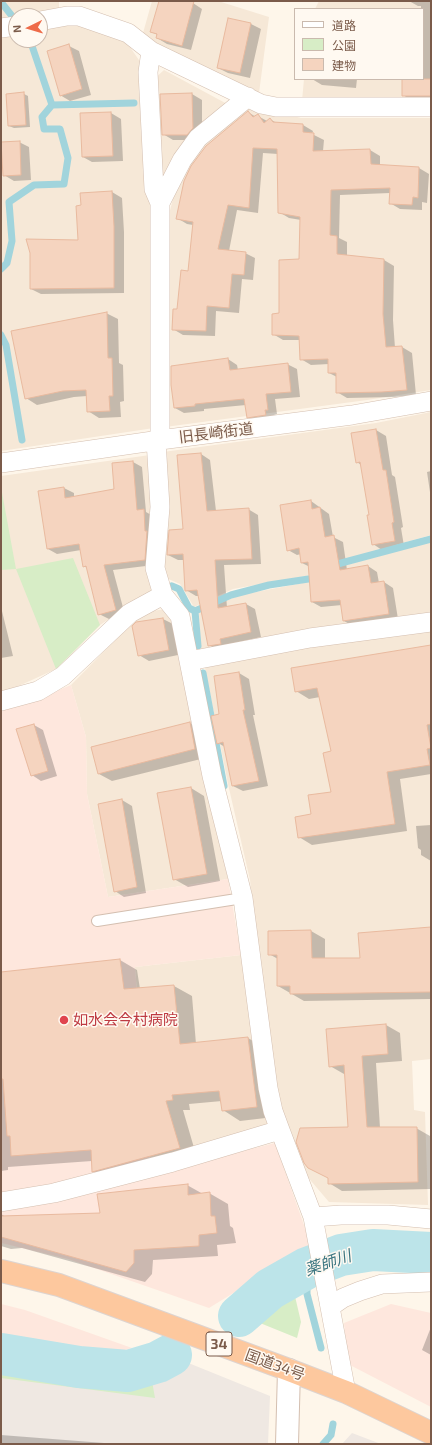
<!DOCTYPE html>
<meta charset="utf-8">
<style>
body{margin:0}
#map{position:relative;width:432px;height:1445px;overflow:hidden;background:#fef6ea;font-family:"Exo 2","Noto Sans JP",sans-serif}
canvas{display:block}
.frame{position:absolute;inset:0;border:2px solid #7b5b4a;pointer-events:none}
.legend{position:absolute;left:294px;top:8px;width:130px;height:72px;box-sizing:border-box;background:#fff9f1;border:1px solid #cabaae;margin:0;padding:5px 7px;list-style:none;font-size:12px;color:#7b5b4a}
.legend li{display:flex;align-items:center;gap:8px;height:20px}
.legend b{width:20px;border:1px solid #cabaae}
.north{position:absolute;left:8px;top:8px;width:40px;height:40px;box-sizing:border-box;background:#fff9f1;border:1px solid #cabaae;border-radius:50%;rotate:265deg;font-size:11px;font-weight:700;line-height:16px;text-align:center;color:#7b5b4a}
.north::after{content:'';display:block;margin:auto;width:14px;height:18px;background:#ee6b49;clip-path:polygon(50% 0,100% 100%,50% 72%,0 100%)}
</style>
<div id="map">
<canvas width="432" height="1445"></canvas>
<div class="frame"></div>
<ul class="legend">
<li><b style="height:5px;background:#fff"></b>道路</li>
<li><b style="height:11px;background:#d7edc6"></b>公園</li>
<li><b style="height:11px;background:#f5d4bf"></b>建物</li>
</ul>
<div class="north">N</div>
</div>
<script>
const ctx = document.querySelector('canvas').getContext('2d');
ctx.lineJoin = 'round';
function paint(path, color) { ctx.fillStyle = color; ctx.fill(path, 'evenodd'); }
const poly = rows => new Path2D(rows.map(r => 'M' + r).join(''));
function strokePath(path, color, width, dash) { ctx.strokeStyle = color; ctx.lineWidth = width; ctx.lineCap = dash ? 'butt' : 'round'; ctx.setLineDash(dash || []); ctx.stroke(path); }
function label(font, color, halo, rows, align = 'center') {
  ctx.font = font + ' "Exo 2","Noto Sans JP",sans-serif'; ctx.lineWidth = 3; ctx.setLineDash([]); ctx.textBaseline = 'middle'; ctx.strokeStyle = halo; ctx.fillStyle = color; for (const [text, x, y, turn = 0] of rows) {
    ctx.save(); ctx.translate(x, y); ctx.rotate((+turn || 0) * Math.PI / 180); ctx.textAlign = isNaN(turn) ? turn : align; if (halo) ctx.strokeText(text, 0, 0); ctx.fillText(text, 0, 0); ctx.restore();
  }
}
paint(poly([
 [1,1,59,1,59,12,40,16,16,16,16,21,1,24],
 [152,1,218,1,269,17,259,93,169,53,143,33],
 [319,1,431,1,431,100,302,101,304,79,423,79,423,9,315,9],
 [73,24,123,37,141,63,150,208,154,428,1,451,1,37,16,34,16,40,40,40,40,30],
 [164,70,229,105,158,186,153,80],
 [251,105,301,118,431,118,431,390,367,400,165,427,163,237,179,176,199,143],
 [431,412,431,535,319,567,312,575,233,589,194,607,180,584,166,578,162,560,163,452,376,423],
 [150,455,153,590,100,625,56,669,1,694,1,476],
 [431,542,431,1059,412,1061,414,1110,425,1112,428,1205,329,1202,300,1168,275,1096,250,880,228,784,200,643,199,612,240,595,324,579,335,568],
 [167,609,178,628,202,765,228,879,108,897,87,794,86,737,71,685,143,612],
 [241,955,269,1127,150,1161,135,967]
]), '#f6e8d7');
paint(poly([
 [71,685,86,737,87,794,108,897,228,879,241,955,135,967,150,1161,159,1172,275,1143,311,1245,209,1308,68,1259,1,1243,1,711,37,699],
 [1,1304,25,1310,132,1348,110,1354,1,1341],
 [391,1304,431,1313,431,1407,348,1364,344,1323]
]), '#fee7dd');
paint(poly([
 [186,1362,270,1396,268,1444,1,1444,1,1367,78,1380,152,1381],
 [352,1433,381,1444,342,1444]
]), '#efe8e2');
paint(poly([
 [1,487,16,569,73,558,100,625,56,669,16,569,1,570],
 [285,1289,294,1292,301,1322,297,1338,260,1323,264,1307],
 [1,1367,78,1380,152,1381,155,1398,1,1378]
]), '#d7edc6');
paint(poly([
 [160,1,184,1,193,3,202,9,191,50,167,44,157,38,158,35,151,32],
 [409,1,431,1,431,102,414,102,403,95,403,79,423,79,423,9,421,9,421,6,418,6],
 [229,19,251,24,261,29,250,78,228,73,218,68],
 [69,46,79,51,91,95,70,101,60,95],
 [312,79,357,79,356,88,322,85],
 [24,94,28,96,30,127,14,128,9,126],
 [192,94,202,100,202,134,197,140,173,140,163,134],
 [248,112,256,117,258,116,267,121,270,119,278,124,303,125,313,131,312,134,324,140,323,151,370,150,380,156,380,166,419,168,429,174,427,203,422,202,422,210,400,209,390,203,390,193,340,195,339,238,347,242,347,256,384,260,394,266,393,320,395,348,402,347,412,353,416,395,393,397,347,398,337,392,337,377,329,373,329,364,311,365,301,359,300,340,283,340,273,334,300,260,301,220,289,218,279,212,278,154,263,153,258,213,237,210,229,251,245,253,255,258,253,280,242,279,239,313,216,311,215,336,183,335,173,329,189,272,193,225,187,224,177,218],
 [111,113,121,119,123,161,92,162,83,157],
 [19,142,29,147,31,180,14,181,4,175],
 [112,192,122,198,124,232,124,293,41,294,31,289,79,241,82,206,81,194],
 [106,313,118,319,119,363,123,365,124,401,120,402,121,417,99,418,88,411,87,396,74,397,37,405,26,398],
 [228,359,237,365,238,370,287,364,297,369,300,397,275,399,277,414,274,415,274,420,257,422,248,417,246,405,204,409,204,411,184,413,175,408],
 [376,430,386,436,392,475,395,477,403,527,401,528,404,546,382,550,373,544,370,515,361,465,357,462],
 [201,454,210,460,216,511,248,509,258,515,261,564,224,565,227,608,246,604,255,609,261,637,230,644,219,651,209,645,199,596,196,596,186,590,184,560,178,560,168,555,184,530],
 [133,462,142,467,146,512,153,516,154,565,113,570,125,615,109,619,99,614,87,568,84,566,81,550,57,554,48,549,39,492,64,488,74,493,74,498,115,490],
 [431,471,431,499,427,472],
 [311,501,329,514,333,537,343,542,347,570,368,566,377,572,379,583,384,582,393,588,398,619,353,626,344,621,342,605,321,607,312,602,310,567,302,563,301,554,297,555,288,550],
 [1,607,13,656,1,658],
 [163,619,173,624,178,655,149,661,139,655],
 [431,646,431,774,400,779,407,831,312,845,299,837,312,815,333,792,333,752,320,697,309,699,296,691],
 [239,673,249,679,255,715,253,715,268,786,243,791,233,786,225,747,218,743,220,715,215,677],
 [190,723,203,731,209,757,112,781,99,774],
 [34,725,43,730,57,776,41,781,32,775],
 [191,788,204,796,220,881,188,887,174,879],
 [122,800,132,806,146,893,124,897,115,891],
 [431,825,431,861,421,855,421,850,418,848,416,826],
 [431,928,431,999,304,1001,278,986,278,959,269,954,269,932,311,931,325,939,325,959,362,959],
 [120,960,137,970,140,989,174,986,192,996,196,1044,248,1038,265,1048,274,1117,240,1121,223,1110,222,1101,189,1104,190,1110,183,1110,197,1158,111,1181,93,1171,92,1161,8,1167,8,1170,1,1171,1,973],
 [386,1025,400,1033,402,1061,376,1063,380,1128,416,1128,430,1136,431,1189,342,1191,329,1183,329,1178,308,1167,349,1128,346,1074,344,1074,330,1066,327,1030],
 [187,1185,203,1194,209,1193,228,1204,230,1226,233,1228,236,1243,217,1245,218,1256,153,1260,152,1274,145,1282,22,1248,11,1249,1,1246,1,1214,6,1217,101,1214],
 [431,1327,431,1355,422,1350],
 [1,1435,117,1444,1,1444]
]), '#0003');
strokePath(poly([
 [1,2,12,16],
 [30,40,52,105,134,103],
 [1,269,7,263,12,241,9,202,34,185,64,184,68,158,60,129,44,129,42,117,52,105],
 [1,335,6,345,22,440],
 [330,566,431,539],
 [172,586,179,589,189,608,195,611,231,595,269,585,315,578,317,576],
 [195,611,198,646],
 [203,673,224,786],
 [307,1268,307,1294,321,1348],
 [323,1444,331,1435,333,1424]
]), '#a1d4dc', 7);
strokePath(poly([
 [239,1316,270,1289,307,1268,341,1255,373,1250,431,1253],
 [1,1354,79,1367,128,1371,158,1362,171,1355]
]), '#bce4e9', 42);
const building = poly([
 [159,1,194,1,182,46,156,38,157,34,150,32,159,1],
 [228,18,251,23,240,73,217,68,228,18],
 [69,44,82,89,60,96,47,51,69,44],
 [402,79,431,79,431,96,402,96,402,79],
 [24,92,26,125,8,126,6,94,24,92],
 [192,93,193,128,187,135,162,135,160,94,192,93],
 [248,111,253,117,258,114,264,123,270,118,273,122,303,124,303,132,314,133,313,151,370,149,371,164,419,167,418,198,413,197,412,205,389,204,390,188,331,190,330,235,337,236,337,254,384,259,383,314,386,347,402,346,407,390,382,392,336,393,336,373,328,373,328,359,300,360,299,336,272,335,272,314,279,313,279,260,299,259,300,217,278,213,277,149,253,148,249,208,228,205,218,249,246,252,244,275,232,274,229,308,207,306,206,331,172,330,173,309,177,309,181,270,188,271,193,222,176,219,184,181,191,166,206,146,248,111],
 [111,112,113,156,82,157,80,113,111,112],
 [20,141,21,175,3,176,1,142,20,141],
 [112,191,114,226,114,288,30,289,30,253,26,239,78,240,76,206,81,205,80,193,112,191],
 [107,312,108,358,112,358,113,396,109,396,110,411,87,412,86,390,63,391,25,399,11,331,107,312],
 [228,358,230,370,288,363,291,392,266,394,268,410,265,410,266,415,247,418,244,399,195,404,195,406,174,408,171,385,171,366,228,358],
 [376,429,383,470,386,470,394,522,392,523,395,541,372,545,367,515,369,515,360,462,356,463,351,433,376,429],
 [201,453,207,511,249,508,252,559,215,560,218,608,246,603,251,632,220,639,221,644,208,646,197,590,185,591,183,554,167,555,169,530,183,529,177,455,201,453],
 [133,461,137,510,144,509,145,531,147,531,145,560,104,565,116,610,98,615,86,566,83,567,79,544,47,549,38,491,64,487,65,498,114,489,112,463,133,461],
 [311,500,312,509,320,507,325,537,334,535,340,570,368,565,371,583,384,581,389,614,343,621,340,600,311,602,308,562,301,563,299,548,287,551,280,505,311,500],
 [163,618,169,650,138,656,132,626,136,622,163,618],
 [431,645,431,724,427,725,431,748,427,749,430,765,387,772,395,824,298,838,295,817,311,814,308,795,331,792,323,753,331,751,317,688,295,692,291,668,431,645],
 [239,672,245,710,243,710,259,781,232,786,223,742,217,744,211,716,219,714,214,676,239,672],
 [190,722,195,749,98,774,91,747,190,722],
 [34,724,48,771,31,776,16,729,34,724],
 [191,787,207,874,173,880,157,793,191,787],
 [122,799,137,887,114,892,98,804,122,799],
 [431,927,431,992,290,994,290,986,277,986,277,955,268,955,268,931,311,930,312,958,360,958,358,933,431,927],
 [120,959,124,989,174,985,180,1044,248,1037,257,1107,222,1111,219,1091,172,1095,173,1100,166,1101,180,1148,92,1172,91,1150,11,1156,10,1136,7,1136,3,1079,1,1079,1,972,120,959],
 [386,1024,388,1054,362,1056,367,1127,417,1127,418,1182,328,1184,328,1178,308,1168,304,1163,296,1142,300,1128,348,1127,344,1065,329,1067,326,1029,386,1024],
 [188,1184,188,1195,210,1192,211,1216,215,1216,217,1233,199,1235,199,1246,134,1250,134,1263,126,1272,1,1237,1,1216,100,1213,97,1194,188,1184]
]);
paint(building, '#f5d4bf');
strokePath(building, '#e9ba9f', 1);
const service = poly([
 [97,921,243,898]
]);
const minor = poly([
 [40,21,67,16,79,16,128,33,151,51,261,104,276,107,431,107],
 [1,28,16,26],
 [151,51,148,72,154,189,160,203,160,440],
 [160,203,182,160,198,138,248,97],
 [156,440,160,507,155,568,163,595,180,616,212,776,243,898,268,1088,273,1111,280,1130,313,1217,346,1392],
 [1,463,160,440,352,415,431,401],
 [189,661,310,638,431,622],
 [1,701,38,691,63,676,130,613,163,595],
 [1,1202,54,1193,173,1162,280,1130],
 [313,1217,341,1215,388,1215,431,1219],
 [330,1307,343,1298,360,1291,382,1284,431,1282]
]);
const tertiary = poly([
 [287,1444,289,1370]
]);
const trunk = poly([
 [1,1271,59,1285,289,1370,346,1392,431,1433]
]);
strokePath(service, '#d4bfb0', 12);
strokePath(minor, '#d4bfb0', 20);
strokePath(tertiary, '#d4bfb0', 24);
strokePath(trunk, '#ddd4d0', 24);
strokePath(service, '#fff', 10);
strokePath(minor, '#fff', 19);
strokePath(tertiary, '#fff', 22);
strokePath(trunk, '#fdc89e', 22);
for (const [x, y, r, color] of [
 [64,1020,5,"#e0444e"]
]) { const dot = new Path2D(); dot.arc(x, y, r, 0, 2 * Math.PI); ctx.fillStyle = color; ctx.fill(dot); strokePath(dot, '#fff9f1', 1.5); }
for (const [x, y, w] of [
 [219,1344,26]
]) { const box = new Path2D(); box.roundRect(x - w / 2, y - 12, w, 24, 3); ctx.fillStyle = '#fff9f1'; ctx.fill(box); strokePath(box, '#7b5b4a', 1); }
label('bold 14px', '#7b5b4a', null, [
 ["34",219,1344]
]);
label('15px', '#7b5b4a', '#fff9f1', [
 ["旧長崎街道",216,433,-7],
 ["国道34号",275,1365,20]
]);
label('15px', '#be3a42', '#fff9f1', [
 ["如水会今村病院",73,1020]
], 'left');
label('italic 16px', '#3c7681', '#fff9f1', [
 ["薬師川",328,1263,-19]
]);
</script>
